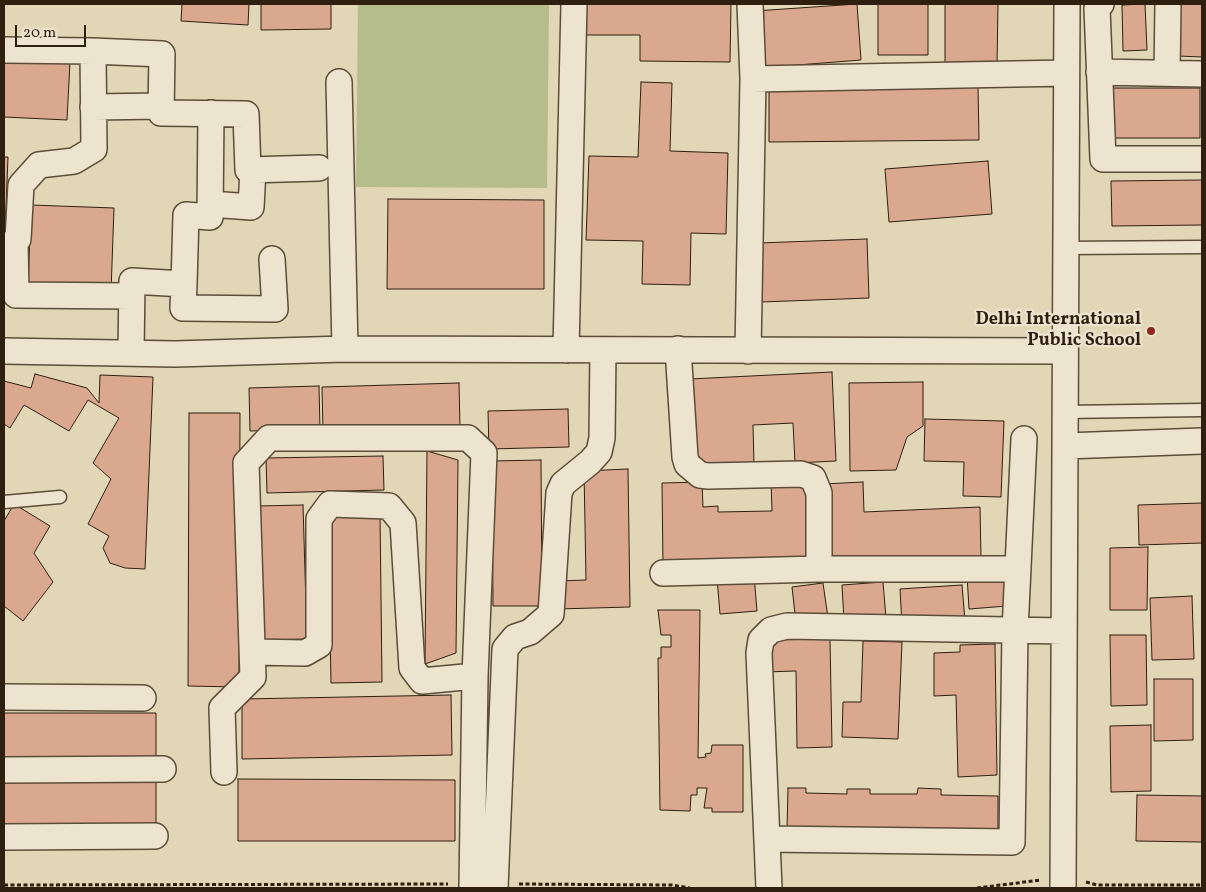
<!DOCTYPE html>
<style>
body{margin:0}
#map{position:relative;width:1206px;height:892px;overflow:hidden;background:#e1d6b5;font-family:Vollkorn,serif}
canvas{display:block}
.frame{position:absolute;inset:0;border:5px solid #2f1f0e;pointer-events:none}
.scale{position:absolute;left:15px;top:25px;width:71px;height:22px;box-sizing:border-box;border:2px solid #2f1f0e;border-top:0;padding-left:6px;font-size:15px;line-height:18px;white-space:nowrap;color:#2f1f0e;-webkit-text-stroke:4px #ece4cf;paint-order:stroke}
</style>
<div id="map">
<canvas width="1206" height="892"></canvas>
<div class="frame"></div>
<div class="scale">20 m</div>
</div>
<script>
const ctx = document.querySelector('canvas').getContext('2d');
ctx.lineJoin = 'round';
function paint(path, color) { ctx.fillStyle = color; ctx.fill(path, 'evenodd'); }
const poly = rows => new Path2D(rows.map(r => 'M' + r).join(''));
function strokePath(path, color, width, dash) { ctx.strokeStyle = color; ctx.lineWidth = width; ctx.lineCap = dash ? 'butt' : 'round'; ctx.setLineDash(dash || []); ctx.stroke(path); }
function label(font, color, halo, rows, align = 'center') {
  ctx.font = font + ' Vollkorn,serif'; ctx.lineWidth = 4.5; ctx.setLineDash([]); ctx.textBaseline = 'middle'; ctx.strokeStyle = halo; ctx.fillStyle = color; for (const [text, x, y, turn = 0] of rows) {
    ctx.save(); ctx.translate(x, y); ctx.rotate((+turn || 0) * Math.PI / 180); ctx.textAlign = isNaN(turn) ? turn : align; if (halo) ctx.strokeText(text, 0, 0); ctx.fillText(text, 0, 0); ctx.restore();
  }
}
paint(poly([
 [358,4,549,4,547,188,356,187]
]), '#b5bd8c');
const building = poly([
 [182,4,249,4,248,25,181,21,182,4],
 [261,4,331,4,331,29,261,30,261,4],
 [583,4,731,4,730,62,640,61,640,35,583,35,583,4],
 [857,4,861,60,759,68,755,11,857,4],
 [878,4,928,4,928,55,878,55,878,4],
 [945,4,998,4,997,65,945,65,945,4],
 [1145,4,1147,50,1123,51,1122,5,1145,4],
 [1179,4,1202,4,1202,57,1178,56,1179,4],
 [4,59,70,62,67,120,4,117,4,59],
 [641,82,672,83,670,151,728,153,726,234,691,233,690,285,642,284,643,241,586,240,589,156,638,157,641,82],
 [978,85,979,140,769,142,769,87,978,85],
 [1112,88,1200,88,1200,138,1111,138,1112,88],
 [4,157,8,157,5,234,4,234,4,157],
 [988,161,992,214,889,222,885,169,988,161],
 [1202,180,1202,225,1112,226,1111,181,1202,180],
 [388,199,544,200,544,289,387,289,388,199],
 [31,205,114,208,111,292,28,289,31,205],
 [867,239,869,298,761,302,759,243,867,239],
 [832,372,836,461,795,463,793,423,753,425,754,465,694,468,690,379,832,372],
 [35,374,87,388,99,403,100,375,153,377,145,569,125,568,110,563,103,548,109,536,88,524,111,479,93,463,119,418,88,400,69,431,24,405,10,428,4,424,4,381,31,388,35,374],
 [923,382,923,426,907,437,896,470,850,471,849,383,923,382],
 [459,383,460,428,323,432,322,387,459,383],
 [319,386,320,429,250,431,249,388,319,386],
 [568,409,569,447,489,449,488,411,568,409],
 [189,413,240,413,239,687,188,686,189,413],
 [925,419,1004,421,1001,497,963,496,964,462,924,461,925,419],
 [427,451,458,460,456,653,425,664,427,451],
 [383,456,384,490,267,493,266,458,383,456],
 [541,460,542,606,493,606,492,461,541,460],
 [628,469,630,607,557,609,557,581,586,580,584,471,628,469],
 [812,480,814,563,663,566,662,483,702,482,703,507,718,506,718,512,772,511,771,481,812,480],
 [863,482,864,512,980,507,981,558,827,565,823,484,863,482],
 [1202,503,1202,543,1139,545,1138,505,1202,503],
 [14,504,50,526,34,553,53,582,23,621,4,606,4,521,14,504],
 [303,505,307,639,261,640,258,506,303,505],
 [380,512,382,682,331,683,328,513,380,512],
 [1148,547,1147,610,1110,610,1110,548,1148,547],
 [1004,573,1007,606,969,609,967,575,1004,573],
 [754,575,757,611,720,614,717,578,754,575],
 [883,582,886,618,844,621,842,585,883,582],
 [823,583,828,618,796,623,792,587,823,583],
 [962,585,965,621,902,626,900,589,962,585],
 [1192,596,1194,659,1152,660,1150,598,1192,596],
 [658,610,700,610,698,758,706,757,705,754,711,753,712,745,743,745,743,812,712,812,712,808,704,808,707,788,697,788,697,795,691,795,690,811,660,810,658,658,661,658,661,647,671,647,671,635,661,635,658,610],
 [1110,635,1146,635,1147,705,1111,706,1110,635],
 [830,639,832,747,797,748,796,671,764,672,764,640,830,639],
 [863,641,902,642,898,739,842,737,843,702,861,702,863,641],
 [995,644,997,775,958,777,956,695,934,696,934,653,960,652,960,645,995,644],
 [1154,679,1193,679,1193,740,1154,741,1154,679],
 [451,695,452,755,242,759,242,699,451,695],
 [4,713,156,713,156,764,4,763,4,713],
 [1151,725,1151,791,1111,792,1110,726,1151,725],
 [238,779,455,780,455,841,238,841,238,779],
 [4,780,156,780,156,826,4,826,4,780],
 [788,788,806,788,806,793,847,794,847,789,870,789,870,794,917,794,918,788,941,789,941,795,998,796,998,832,787,829,788,788],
 [1137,795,1202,796,1202,842,1136,841,1137,795]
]);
paint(building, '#d9a88f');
strokePath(building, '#2f1f0e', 1);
const service = poly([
 [1066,248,1202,247],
 [1065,412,1202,410],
 [4,502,60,497]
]);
const minor = poly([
 [1101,4,1097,8,1103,159,1202,159],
 [4,50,93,51,94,149,74,161,39,165,21,185,18,239,4,248],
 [93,51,162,54,161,113,246,114,248,170,319,168],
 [1099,72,1202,74],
 [1167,73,1168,4],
 [753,79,1066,73],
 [339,82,345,349],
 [93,107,161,106],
 [210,204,251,207,253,170],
 [15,241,16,295,131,296],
 [184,284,183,308,275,309,272,259],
 [678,349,685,457,687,464,700,475,708,476,801,474,813,478,819,493,819,569],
 [566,350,574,4],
 [4,351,175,354,345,349,1065,351],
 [748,351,753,79,750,4],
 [131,353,132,281,184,284,186,215,210,217,211,113],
 [1065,446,1202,441],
 [663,573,819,569,1018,569],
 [253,652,305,653,319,645,319,519,330,504,389,506,403,523,412,668,422,681,475,676],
 [4,697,143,698],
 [4,770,163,769],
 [224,772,222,708,253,677,246,463,269,438,468,438,484,453,475,676,472,888],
 [4,837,155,836],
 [767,839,1012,842,1015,631,1024,439],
 [495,888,505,649,515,637,530,632,551,614,559,493,563,484,590,462,599,452,602,438,603,350],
 [769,888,759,653,761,640,771,630,787,626,1064,631],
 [1063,888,1067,4]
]);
strokePath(service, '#5c4d38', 15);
strokePath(minor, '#5c4d38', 28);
strokePath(poly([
 [1086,882,1097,885,1202,885],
 [519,884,672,885,690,888],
 [4,885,448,884],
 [977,888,1041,880]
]), '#2f1f0e', 3, [4, 2.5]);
strokePath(service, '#ece4cf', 12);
strokePath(minor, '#ece4cf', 25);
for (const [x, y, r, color] of [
 [1151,331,5,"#8f2418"]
]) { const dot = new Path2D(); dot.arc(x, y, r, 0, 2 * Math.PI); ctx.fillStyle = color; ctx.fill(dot); strokePath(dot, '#ece4cf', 2); }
label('bold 18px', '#2f1f0e', '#ece4cf', [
 ["Delhi International",1141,321],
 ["Public School",1141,342]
], 'right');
</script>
